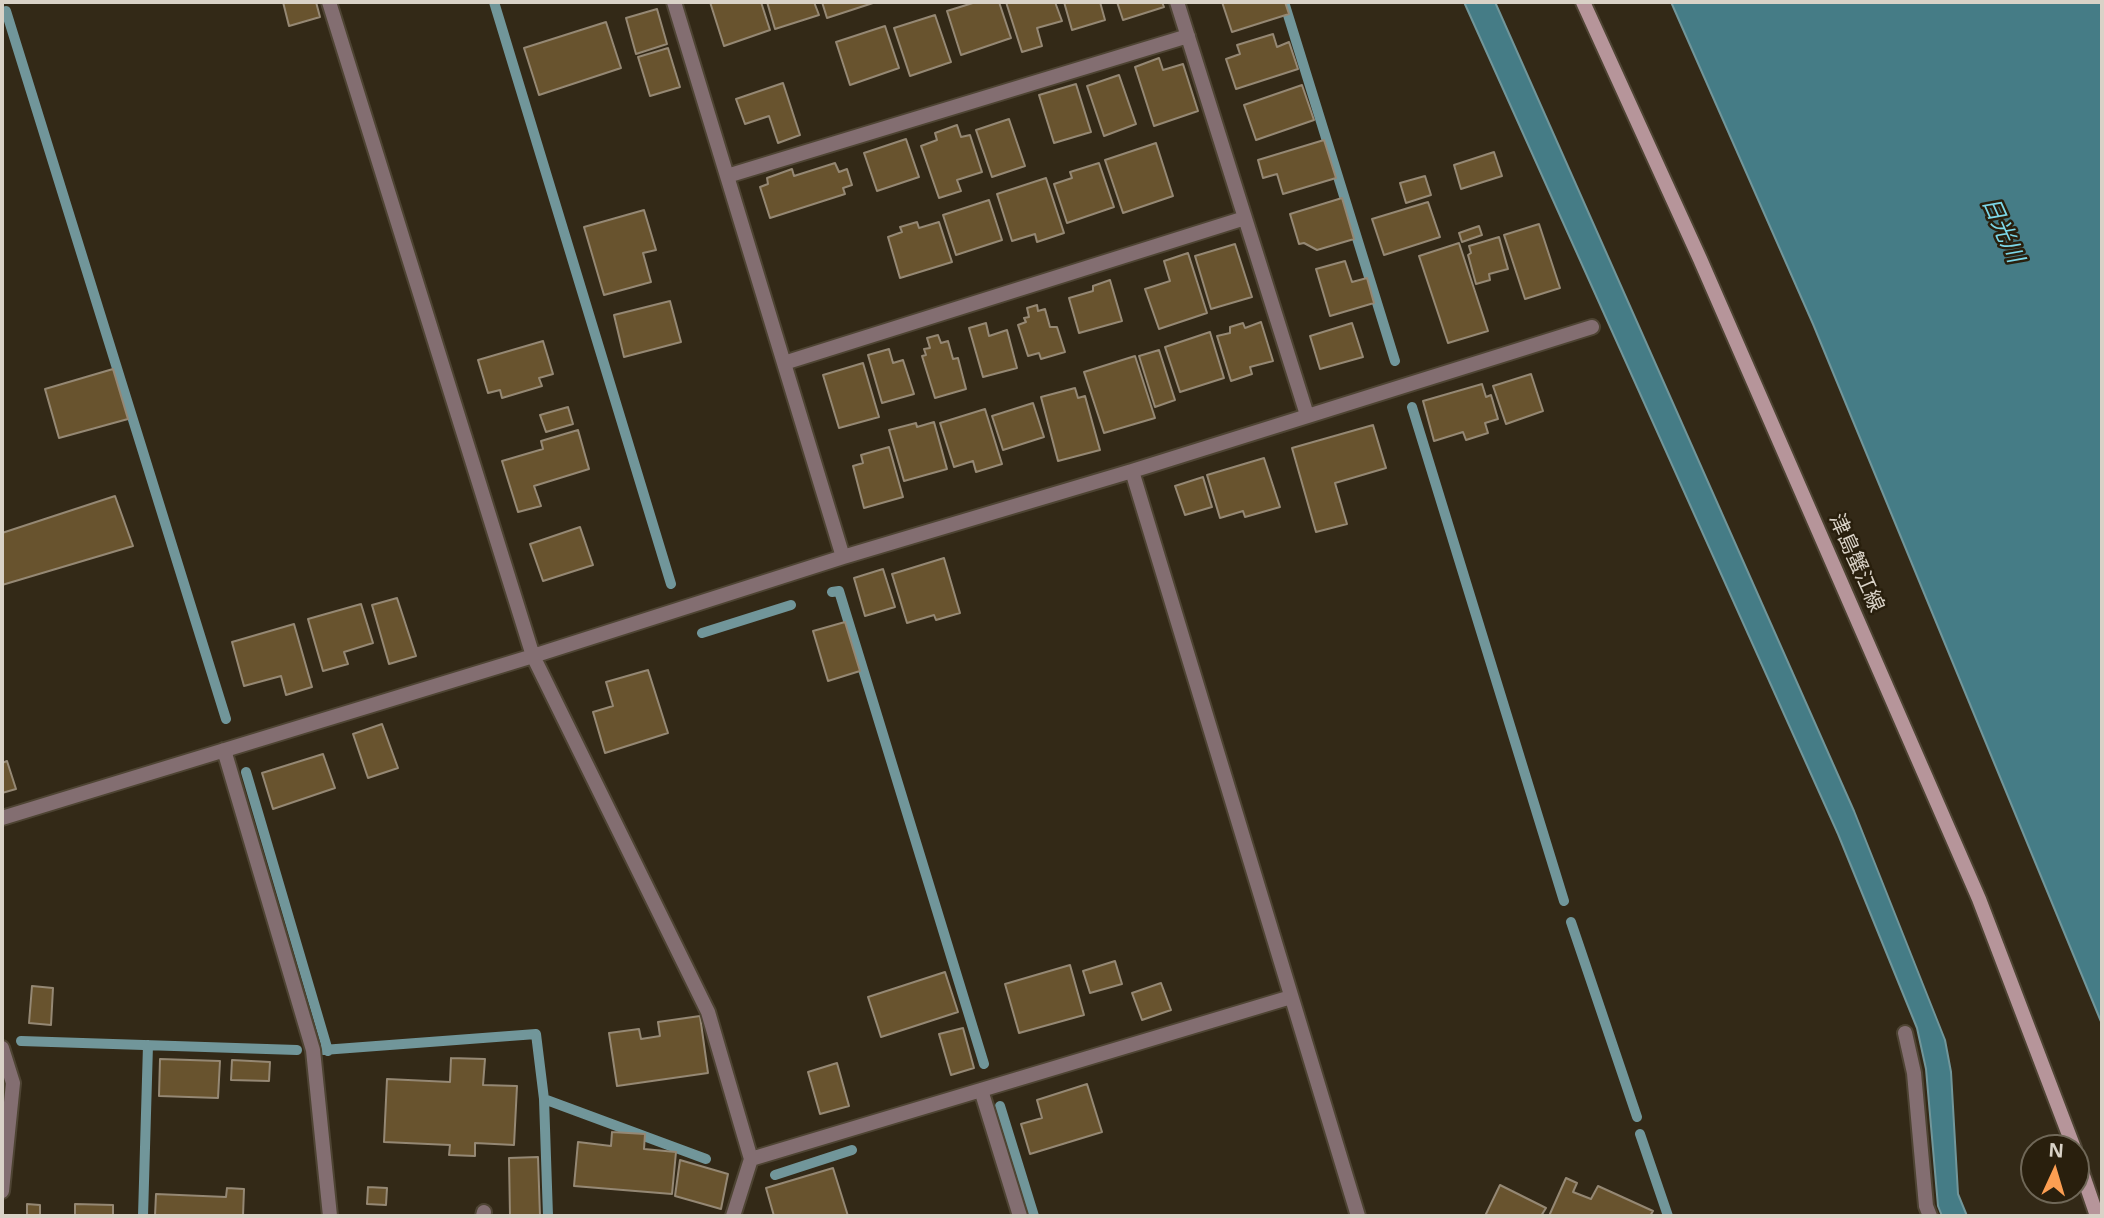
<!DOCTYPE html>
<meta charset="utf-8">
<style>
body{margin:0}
#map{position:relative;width:2104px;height:1218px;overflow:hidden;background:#332917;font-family:"Open Sans",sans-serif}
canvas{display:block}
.frame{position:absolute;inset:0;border:4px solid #d9d2c7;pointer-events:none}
.north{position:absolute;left:2020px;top:1134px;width:70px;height:70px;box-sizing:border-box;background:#291f0d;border:2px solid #6f6757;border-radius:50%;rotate:4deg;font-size:19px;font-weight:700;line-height:28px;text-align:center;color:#d9d2c7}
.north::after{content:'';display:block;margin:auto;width:24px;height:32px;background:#fc9e52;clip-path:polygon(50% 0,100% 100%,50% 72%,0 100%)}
</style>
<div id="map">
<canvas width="2104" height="1218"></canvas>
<div class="frame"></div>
<div class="north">N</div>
</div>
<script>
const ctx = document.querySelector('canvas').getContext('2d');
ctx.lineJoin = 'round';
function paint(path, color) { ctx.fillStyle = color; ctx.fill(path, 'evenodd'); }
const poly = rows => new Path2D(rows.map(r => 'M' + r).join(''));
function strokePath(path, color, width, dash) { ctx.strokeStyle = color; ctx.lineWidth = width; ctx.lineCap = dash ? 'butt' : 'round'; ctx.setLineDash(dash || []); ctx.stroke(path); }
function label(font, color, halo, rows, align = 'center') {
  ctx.font = font + ' "Open Sans","Noto Sans JP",sans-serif'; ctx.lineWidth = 5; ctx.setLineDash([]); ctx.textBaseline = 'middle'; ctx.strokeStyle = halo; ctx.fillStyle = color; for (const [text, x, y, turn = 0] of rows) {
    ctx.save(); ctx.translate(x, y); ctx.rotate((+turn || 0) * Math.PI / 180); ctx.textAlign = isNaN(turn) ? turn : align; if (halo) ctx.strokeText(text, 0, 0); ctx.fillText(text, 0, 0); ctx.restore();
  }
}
const water = poly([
 [1464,2,1495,2,1854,811,1945,1040,1951,1072,1958,1194,1967,1216,1942,1216,1938,1206,1926,1069,1917,1028,1838,834,1464,2],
 [1671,2,2102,2,2102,1024,1813,324,1671,2]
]);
paint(water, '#457c86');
strokePath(water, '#71969a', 2);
strokePath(poly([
 [494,2,671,584],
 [1284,2,1395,361],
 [6,11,226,719],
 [1412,407,1564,901],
 [832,592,839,591,984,1064],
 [702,633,791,605],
 [246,772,328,1051],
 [1571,922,1637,1117],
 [21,1041,297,1050],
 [323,1050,536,1034,544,1099,548,1216],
 [544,1099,706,1159],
 [1000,1106,1034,1216],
 [1640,1134,1668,1216],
 [775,1175,852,1150],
 [143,1216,148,1045]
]), '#71969a', 10);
const building = poly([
 [283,2,316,2,320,17,289,26,283,2],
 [710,2,761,2,770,30,724,46,710,2],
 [767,2,814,2,819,15,775,29,767,2],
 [822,2,876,2,827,18,822,2],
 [976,2,999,2,1011,38,961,55,947,11,976,2],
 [1006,2,1055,2,1062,21,1037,28,1042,46,1022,52,1006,2],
 [1064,2,1100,2,1105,20,1072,30,1064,2],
 [1117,2,1162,2,1164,7,1123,20,1117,2],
 [1222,2,1285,2,1289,14,1232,32,1222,2],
 [657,9,667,44,636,54,626,18,657,9],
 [935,15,951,62,910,76,894,28,935,15],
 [606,22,621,68,539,95,524,48,606,22],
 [885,26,899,68,850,85,836,42,885,26],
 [1273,34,1277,47,1289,42,1298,69,1236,89,1226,59,1240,54,1237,45,1273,34],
 [668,48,680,87,650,96,638,57,668,48],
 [1159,58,1163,70,1183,64,1198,111,1154,126,1135,67,1159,58],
 [1119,75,1136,124,1104,136,1087,86,1119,75],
 [783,83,800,135,778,143,769,116,745,124,736,99,783,83],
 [1076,84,1091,132,1054,143,1039,95,1076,84],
 [1302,85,1314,120,1256,140,1244,105,1302,85],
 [1009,119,1025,166,992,177,976,130,1009,119],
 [957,125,961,137,970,135,982,172,957,180,961,191,939,198,921,146,937,140,935,133,957,125],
 [906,139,919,177,877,191,864,153,906,139],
 [1324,140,1336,178,1283,194,1277,174,1263,178,1258,160,1324,140],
 [1156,143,1173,196,1123,213,1105,160,1156,143],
 [1494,152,1502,176,1461,189,1454,165,1494,152],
 [835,163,839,172,847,169,852,185,843,188,845,194,770,218,760,187,768,184,767,178,792,169,794,176,835,163],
 [1099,163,1114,207,1067,223,1054,184,1072,178,1070,172,1099,163],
 [1425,176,1431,195,1406,203,1400,183,1425,176],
 [1046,178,1064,233,1037,242,1035,234,1012,241,997,194,1046,178],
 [1342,198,1354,239,1317,250,1304,243,1299,244,1290,214,1342,198],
 [989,200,1002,240,956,255,943,215,989,200],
 [1428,202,1440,237,1384,255,1372,219,1428,202],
 [644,210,656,250,643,253,651,282,604,295,584,227,644,210],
 [917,222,919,228,939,222,952,262,900,278,888,237,902,232,900,227,917,222],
 [1539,224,1560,288,1525,299,1504,235,1539,224],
 [1479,226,1482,235,1462,242,1459,233,1479,226],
 [1499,237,1508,269,1489,274,1490,280,1476,284,1468,255,1471,253,1469,246,1499,237],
 [1459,243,1488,331,1448,343,1419,256,1459,243],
 [1235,244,1252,297,1211,309,1195,256,1235,244],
 [1188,253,1207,313,1159,329,1145,289,1170,281,1164,261,1188,253],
 [1345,261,1352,282,1367,278,1374,303,1330,316,1316,269,1345,261],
 [1110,280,1122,321,1079,333,1069,298,1093,291,1093,286,1110,280],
 [670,301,681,342,624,357,614,315,670,301],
 [1037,305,1038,311,1045,309,1050,327,1057,327,1065,352,1041,359,1039,353,1028,356,1018,325,1026,322,1024,318,1029,317,1027,308,1037,305],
 [1261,322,1273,361,1250,367,1252,374,1231,381,1217,336,1230,333,1230,327,1243,323,1245,328,1261,322],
 [986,323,989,336,1007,330,1017,368,983,377,969,328,986,323],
 [1352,323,1363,357,1320,369,1310,336,1352,323],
 [1210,332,1224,378,1180,392,1165,347,1210,332],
 [938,335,941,343,948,341,953,359,958,358,966,389,935,398,922,356,926,355,924,349,930,348,927,338,938,335],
 [543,341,553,374,539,378,542,386,502,398,500,390,488,393,478,360,543,341],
 [889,349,893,363,903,360,914,394,882,403,868,355,889,349],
 [1159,350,1175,400,1155,407,1139,356,1159,350],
 [1135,356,1155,418,1104,433,1084,372,1135,356],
 [863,363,879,417,839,428,823,375,863,363],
 [113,369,128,419,59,438,45,389,113,369],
 [1531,374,1543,411,1506,424,1493,386,1531,374],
 [1482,384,1486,397,1491,395,1498,419,1485,423,1488,433,1466,440,1463,432,1434,441,1423,401,1482,384],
 [1075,388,1078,398,1085,396,1100,450,1058,461,1041,397,1075,388],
 [1033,403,1044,437,1003,450,992,416,1033,403],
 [568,407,573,424,546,432,540,415,568,407],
 [985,409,1002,464,976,472,973,461,954,467,940,423,985,409],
 [934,422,947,469,904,481,889,430,916,423,917,427,934,422],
 [1373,425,1386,468,1335,483,1347,524,1316,532,1292,448,1373,425],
 [578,430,589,469,534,486,541,506,518,512,502,461,543,449,541,441,578,430],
 [889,447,903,497,864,508,853,466,863,463,861,455,889,447],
 [1264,458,1280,507,1245,517,1243,511,1220,518,1207,475,1264,458],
 [1203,477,1212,507,1185,515,1175,486,1203,477],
 [115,496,133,546,2,585,2,533,115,496],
 [580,527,593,565,543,581,530,544,580,527],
 [944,558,960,613,936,620,934,615,907,623,892,574,944,558],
 [883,569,895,607,865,616,854,578,883,569],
 [397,598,416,656,389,664,372,605,397,598],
 [361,604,373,643,344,652,348,664,323,671,308,619,361,604],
 [845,622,860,671,828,681,813,631,845,622],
 [294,624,312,687,286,695,281,676,244,686,232,642,294,624],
 [648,670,668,733,605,753,593,712,613,706,606,682,648,670],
 [382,724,398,768,368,778,353,734,382,724],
 [323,754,335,788,273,809,262,773,323,754],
 [7,761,16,789,2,793,2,763,7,761],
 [1115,961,1122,984,1090,993,1083,971,1115,961],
 [1070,965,1084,1015,1019,1033,1005,984,1070,965],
 [945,972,958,1012,881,1037,868,997,945,972],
 [1161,983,1171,1010,1142,1020,1132,993,1161,983],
 [32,986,53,988,51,1025,29,1023,32,986],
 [700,1016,708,1073,617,1086,609,1033,639,1029,641,1039,660,1036,658,1022,700,1016],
 [963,1028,974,1068,951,1075,939,1034,963,1028],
 [451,1058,485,1059,483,1085,517,1086,514,1145,475,1143,475,1156,449,1155,450,1145,384,1142,387,1079,450,1082,451,1058],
 [160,1059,220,1061,218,1098,159,1096,160,1059],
 [232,1060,270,1062,269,1081,231,1080,232,1060],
 [837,1063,849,1106,820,1114,808,1072,837,1063],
 [1087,1084,1102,1132,1030,1154,1021,1124,1042,1118,1037,1100,1087,1084],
 [612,1132,645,1134,644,1149,676,1152,672,1194,574,1186,578,1142,611,1146,612,1132],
 [538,1157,540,1216,510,1216,509,1158,538,1157],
 [680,1160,728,1174,721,1209,675,1196,680,1160],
 [833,1168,848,1216,774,1216,766,1188,833,1168],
 [1566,1178,1577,1183,1573,1192,1591,1199,1598,1186,1653,1211,1650,1216,1549,1216,1566,1178],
 [1500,1185,1546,1208,1541,1216,1485,1216,1500,1185],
 [368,1187,387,1188,386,1205,367,1204,368,1187],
 [227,1188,244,1189,243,1216,155,1216,156,1194,226,1197,227,1188],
 [27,1204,40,1205,40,1216,50,1216,27,1216,27,1204],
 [75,1204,113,1205,113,1216,75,1216,75,1204]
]);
paint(building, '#68532e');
strokePath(building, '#958874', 2);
const minor = poly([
 [329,2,533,656,708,1012,751,1159,733,1216],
 [674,2,843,557],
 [1177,2,1307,415],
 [727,176,1188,36],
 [784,363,1245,218],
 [1132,471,1358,1216],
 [224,750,313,1050,330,1216],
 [2,818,533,656,843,557,1132,471,1592,327],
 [1905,1033,1914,1073,1926,1206,1930,1216],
 [2,1048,13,1083,2,1191],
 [981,1090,1020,1216],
 [751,1159,1291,997],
 [483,1216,484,1212]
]);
const secondary = poly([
 [1583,2,1700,259,1979,899,2074,1148],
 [2076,1155,2097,1216]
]);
strokePath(minor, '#4e4433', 18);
strokePath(secondary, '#4e4433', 18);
strokePath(minor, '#836e71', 14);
strokePath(secondary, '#b6959a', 14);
label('21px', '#d9d2c7', '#291f0d', [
 ["津島蟹江線",1856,563,66]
]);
label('italic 23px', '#7dd8e9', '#291f0d', [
 ["日光川",2002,230,66]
]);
</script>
